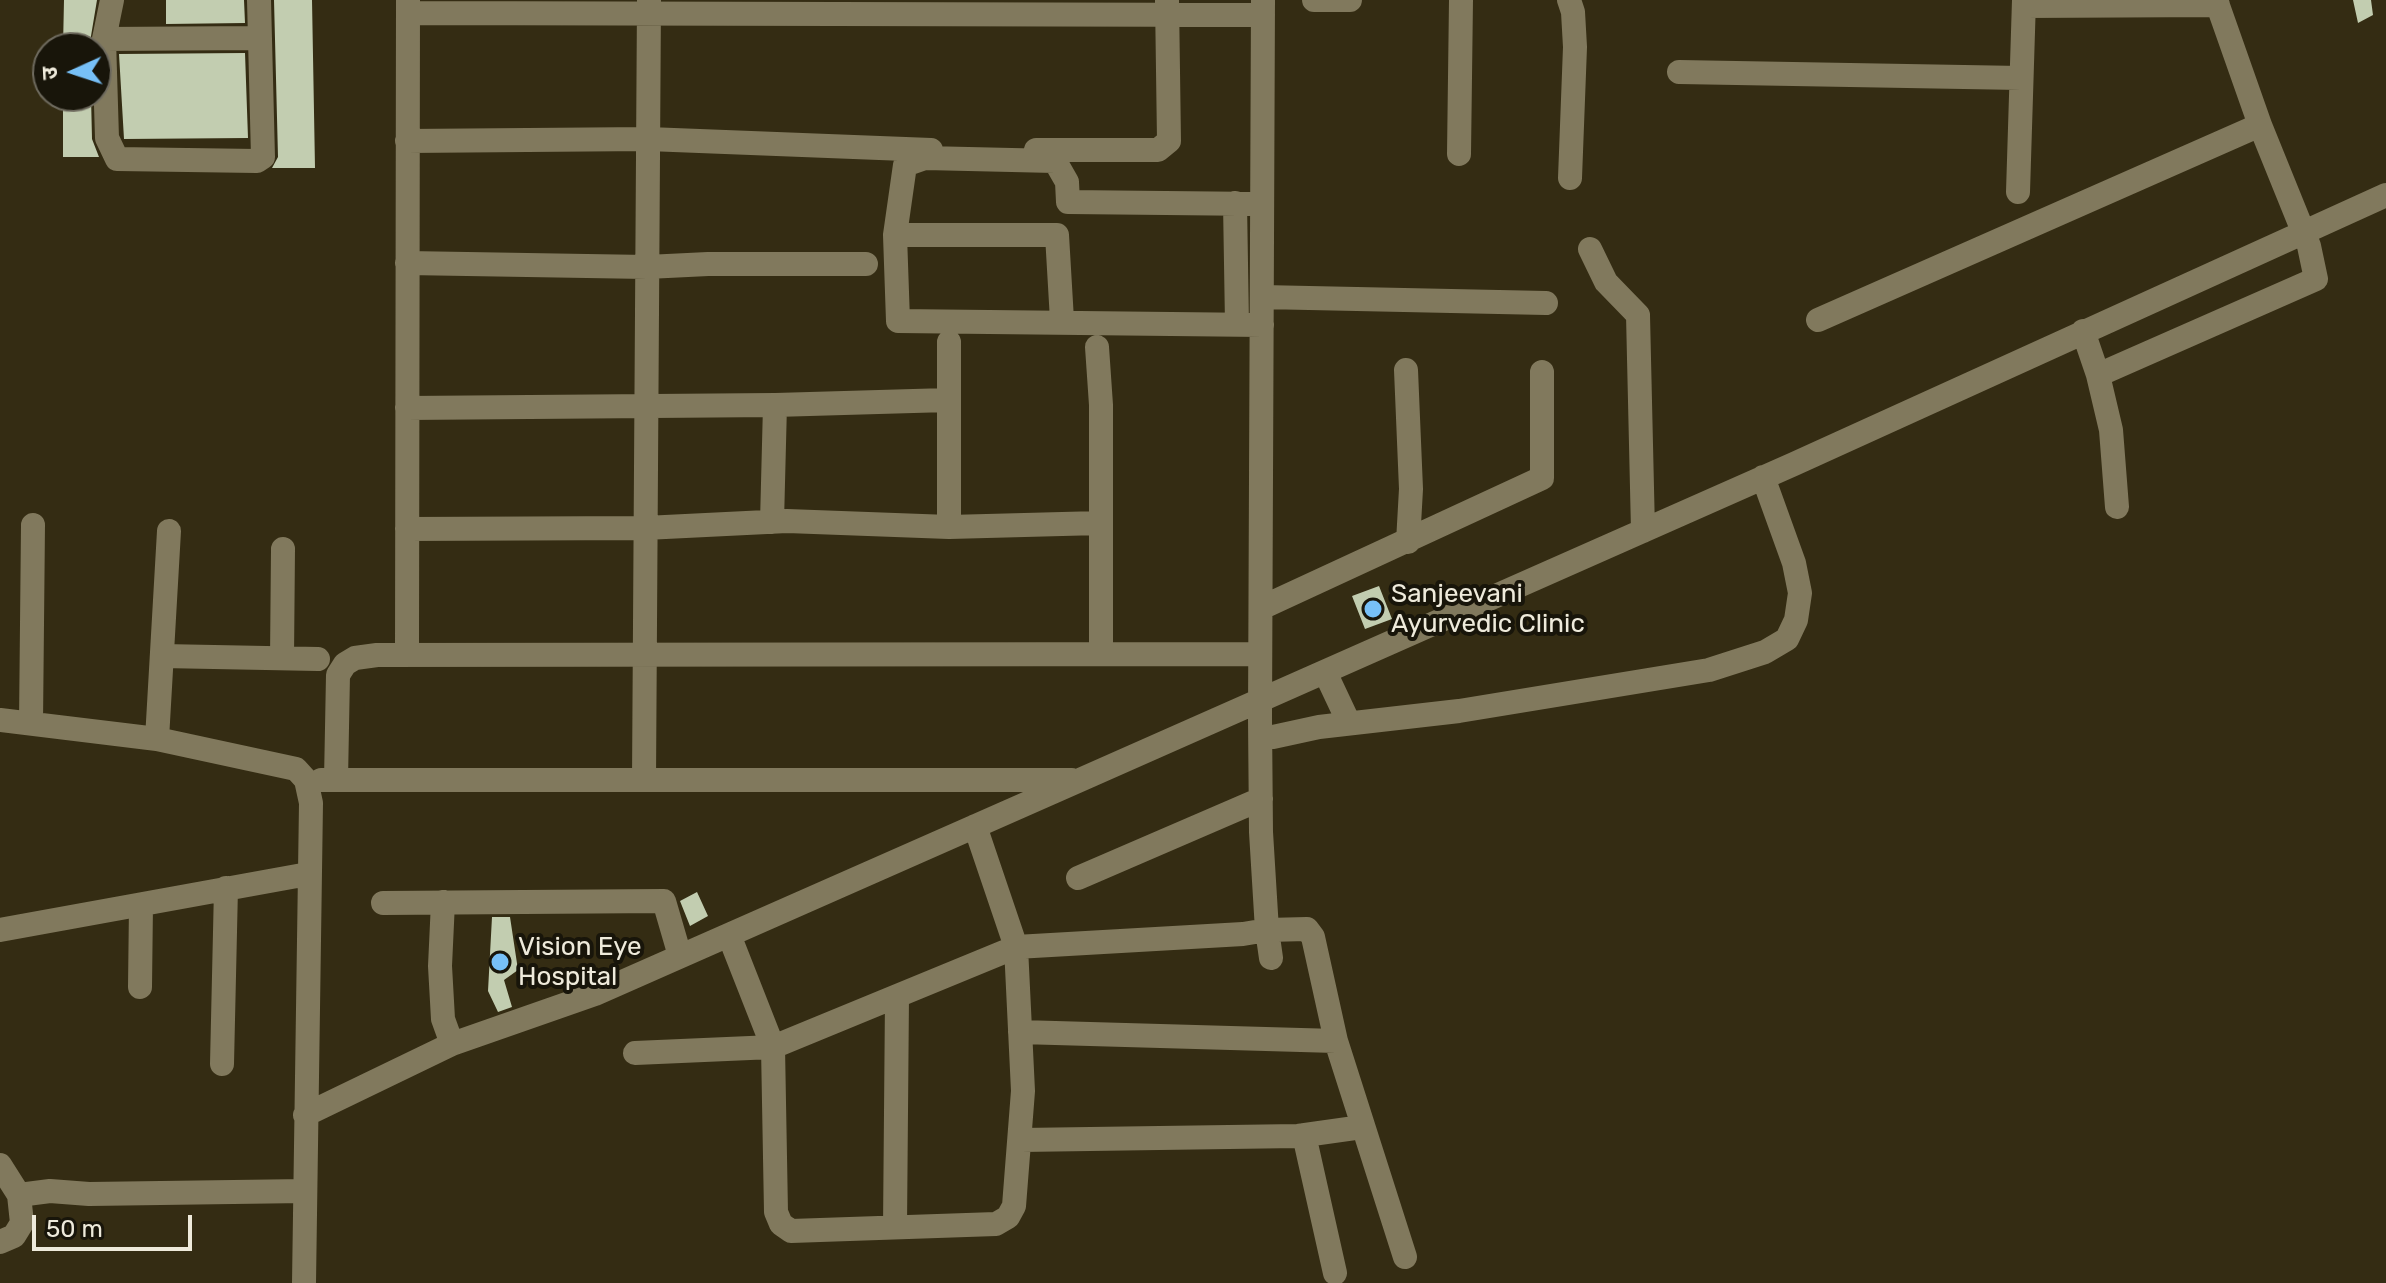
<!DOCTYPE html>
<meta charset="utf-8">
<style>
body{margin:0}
#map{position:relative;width:2386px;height:1283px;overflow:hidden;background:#342c13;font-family:Rubik,"Noto Sans Devanagari",sans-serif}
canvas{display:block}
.north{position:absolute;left:32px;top:32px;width:80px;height:80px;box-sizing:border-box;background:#18150a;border:2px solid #6e6a5e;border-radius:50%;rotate:267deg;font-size:22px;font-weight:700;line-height:32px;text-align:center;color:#eeeadb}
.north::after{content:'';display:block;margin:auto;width:28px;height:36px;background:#77c0f7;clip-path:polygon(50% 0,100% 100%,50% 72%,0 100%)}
.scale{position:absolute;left:32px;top:1215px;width:160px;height:36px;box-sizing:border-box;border:4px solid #eeeadb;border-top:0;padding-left:10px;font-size:24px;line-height:28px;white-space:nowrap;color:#eeeadb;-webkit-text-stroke:6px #18150a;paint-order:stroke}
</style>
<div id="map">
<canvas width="2386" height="1283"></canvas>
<div class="north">उ</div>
<div class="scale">50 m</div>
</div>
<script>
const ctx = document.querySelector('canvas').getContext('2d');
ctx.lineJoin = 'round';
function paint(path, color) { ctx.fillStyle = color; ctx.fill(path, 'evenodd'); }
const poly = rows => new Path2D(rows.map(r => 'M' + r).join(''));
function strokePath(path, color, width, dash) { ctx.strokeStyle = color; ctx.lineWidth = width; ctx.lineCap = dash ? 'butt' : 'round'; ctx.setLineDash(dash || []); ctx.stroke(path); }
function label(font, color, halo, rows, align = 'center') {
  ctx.font = font + ' Rubik,sans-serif'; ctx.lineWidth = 8; ctx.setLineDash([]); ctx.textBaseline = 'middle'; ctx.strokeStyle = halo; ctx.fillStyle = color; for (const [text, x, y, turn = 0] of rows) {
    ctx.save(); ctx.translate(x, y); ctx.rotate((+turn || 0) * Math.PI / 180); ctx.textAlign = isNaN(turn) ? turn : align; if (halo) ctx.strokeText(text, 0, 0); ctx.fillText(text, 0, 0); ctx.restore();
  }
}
paint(poly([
 [64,0,97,0,89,48,63,47],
 [166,0,244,0,245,23,166,24],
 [274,0,312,0,315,168,272,168,278,157],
 [2353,0,2371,0,2373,15,2358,23],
 [245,53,248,138,124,139,119,54],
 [63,96,91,96,92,139,99,157,63,157],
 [1379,586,1392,619,1365,629,1352,596],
 [697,892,708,916,690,926,680,901],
 [492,917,510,917,518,970,504,980,512,1007,498,1012,488,991]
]), '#c2cdb0');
strokePath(poly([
 [112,0,104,39,107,138,117,159,257,161,263,157,259,0],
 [1314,0,1350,0],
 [1569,0,1573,12,1575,47,1570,178],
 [2216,0,2260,125],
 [2024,6,2218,5],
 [408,13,1263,15],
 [104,39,260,38],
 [1679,72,2021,78],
 [407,141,648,139,931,150],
 [1036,150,1158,150,1169,141,1167,0],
 [1459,154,1461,0],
 [2018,192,2024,0],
 [1235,203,1237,324],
 [895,235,1057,235,1062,320],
 [1590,249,1606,282,1638,315,1643,531],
 [407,263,647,267,708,264,866,264],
 [1262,297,1546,303],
 [1818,320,2260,125,2309,246,2316,279,2098,375,2083,331],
 [1262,325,898,321,895,235,905,165,925,158,1055,161,1067,182,1068,202,1262,204],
 [1097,347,1101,405,1101,654],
 [1406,370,1411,489,1408,542],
 [2098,375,2111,430,2117,507],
 [407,408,775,405,948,400],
 [772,522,775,405],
 [949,527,949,342],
 [407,529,645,528,787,521,949,527,1100,523],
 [1261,608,1542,478,1542,372],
 [407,654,408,0],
 [162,656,318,659],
 [282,658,283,549],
 [1325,672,1349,723],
 [0,720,157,739,296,769,306,780,311,803,304,1283],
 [31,723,33,525],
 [1273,737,1319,727,1459,711,1709,670,1765,652,1787,639,1796,620,1800,593,1794,563,1763,477],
 [157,739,169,531],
 [644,779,649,0],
 [321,780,1072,780],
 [336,780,338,675,345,664,355,658,377,655,1260,654],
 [1078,878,1261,799],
 [443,902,440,966,443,1019,452,1044],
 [383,903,664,901,680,956],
 [0,930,308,874],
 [729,935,773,1047,776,1212,781,1224,791,1231,996,1224,1008,1217,1014,1206,1023,1091,1016,947,1243,934,1267,930,1261,832,1260,719,1263,0],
 [1271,958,1267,930,1307,929,1313,937,1336,1041],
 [140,987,141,905],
 [1020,1032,1336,1041,1405,1257],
 [635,1053,773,1047,1016,947,975,826],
 [222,1064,226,888],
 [305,1115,452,1044,595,994,1080,780,1794,464,2386,195],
 [1304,1135,1335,1273],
 [1021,1140,1298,1136,1362,1127],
 [0,1165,19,1195,50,1191,89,1194,305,1191],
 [895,1227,897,997],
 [0,1242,14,1236,22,1223,19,1195]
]), '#81795d', 24);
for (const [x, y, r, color] of [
 [1373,609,10,"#77c0f7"],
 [500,962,10,"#77c0f7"]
]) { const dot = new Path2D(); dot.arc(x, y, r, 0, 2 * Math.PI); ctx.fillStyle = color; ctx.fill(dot); strokePath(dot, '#18150a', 3); }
label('26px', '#eeeadb', '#18150a', [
 ["Sanjeevani",1391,594],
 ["Ayurvedic Clinic",1391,624],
 ["Vision Eye",518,947],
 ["Hospital",518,977]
], 'left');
</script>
